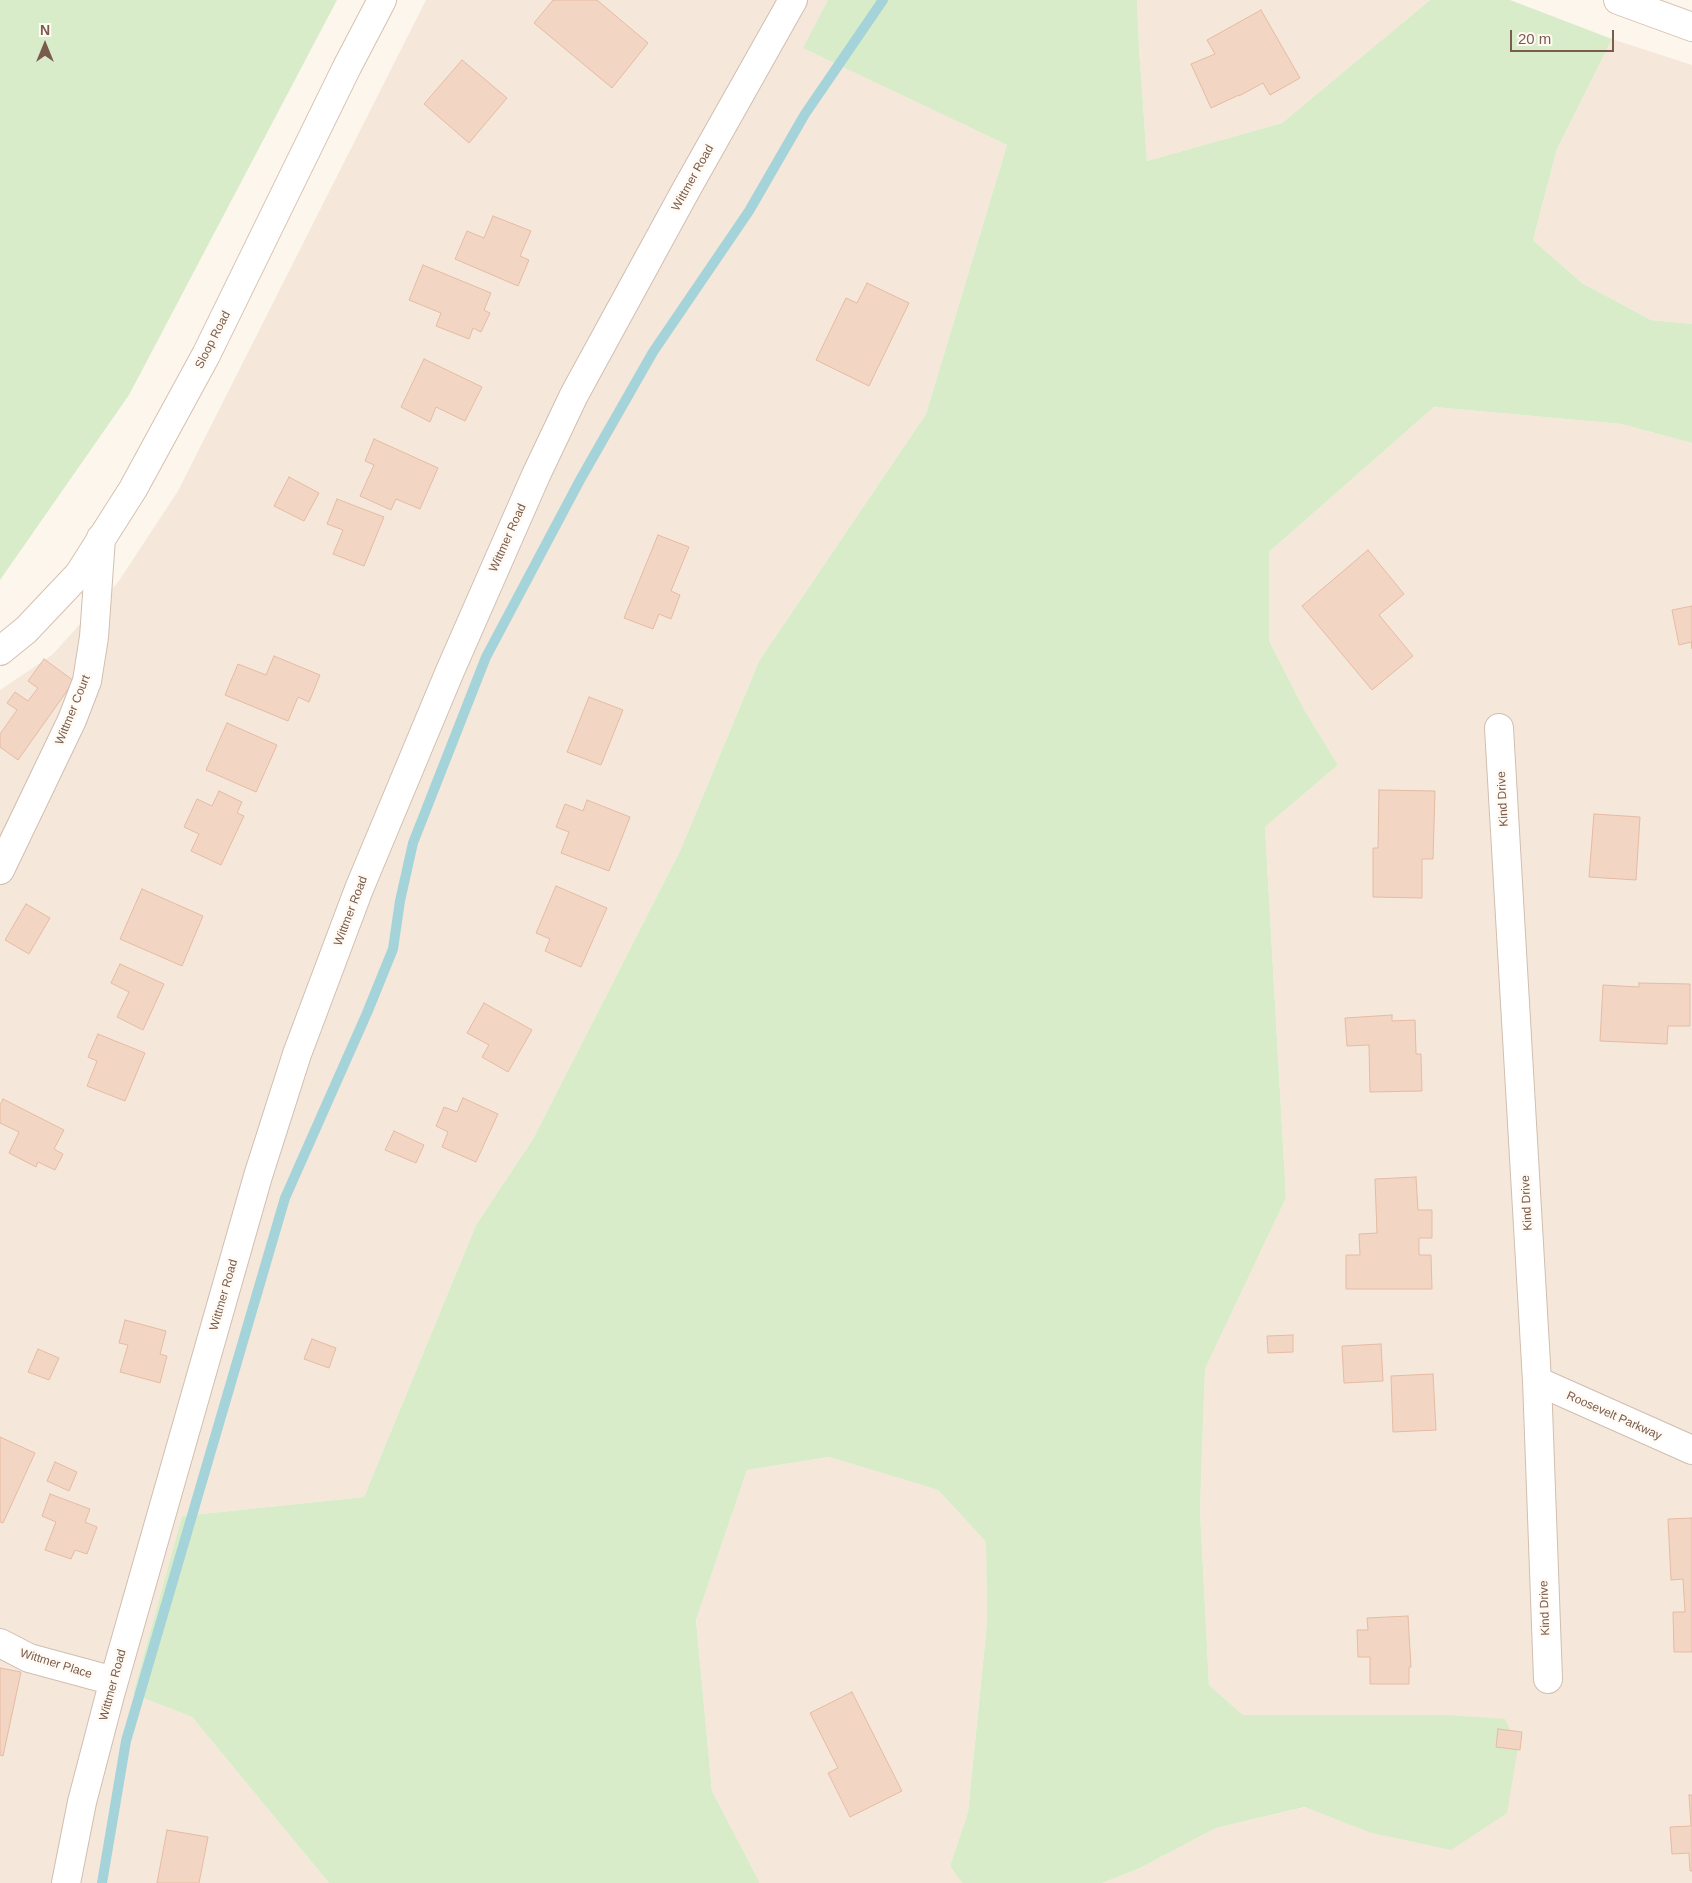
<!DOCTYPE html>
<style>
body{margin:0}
#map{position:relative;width:1692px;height:1883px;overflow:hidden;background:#fdf6ec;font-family:Helvetica,sans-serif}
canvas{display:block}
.north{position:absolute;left:20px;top:20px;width:50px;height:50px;-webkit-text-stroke:4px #fffaf3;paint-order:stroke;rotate:0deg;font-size:14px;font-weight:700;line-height:20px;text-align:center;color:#7a5c4d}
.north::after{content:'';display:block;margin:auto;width:18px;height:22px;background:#7a5c4d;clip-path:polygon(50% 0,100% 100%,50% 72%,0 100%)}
.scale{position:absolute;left:1510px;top:30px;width:104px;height:22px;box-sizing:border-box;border:2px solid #7a5c4d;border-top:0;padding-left:6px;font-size:15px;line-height:18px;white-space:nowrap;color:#7a5c4d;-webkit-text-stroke:4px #fffaf3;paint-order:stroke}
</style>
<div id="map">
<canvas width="1692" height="1883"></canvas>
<div class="north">N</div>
<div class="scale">20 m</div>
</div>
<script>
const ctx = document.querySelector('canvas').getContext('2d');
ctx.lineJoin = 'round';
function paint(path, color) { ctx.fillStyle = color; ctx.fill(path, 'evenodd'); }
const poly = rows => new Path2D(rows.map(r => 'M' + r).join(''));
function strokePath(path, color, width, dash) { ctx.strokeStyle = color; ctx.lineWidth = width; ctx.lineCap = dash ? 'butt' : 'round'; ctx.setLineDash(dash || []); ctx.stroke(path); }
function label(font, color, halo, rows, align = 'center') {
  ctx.font = font + ' Helvetica,sans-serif'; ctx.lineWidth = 5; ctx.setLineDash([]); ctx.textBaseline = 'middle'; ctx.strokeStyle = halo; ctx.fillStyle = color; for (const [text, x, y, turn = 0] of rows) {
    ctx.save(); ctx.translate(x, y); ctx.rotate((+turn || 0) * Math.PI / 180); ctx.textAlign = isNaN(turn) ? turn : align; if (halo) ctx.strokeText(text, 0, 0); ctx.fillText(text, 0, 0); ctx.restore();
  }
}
paint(poly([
 [426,0,828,0,804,48,1007,145,926,414,759,661,680,851,533,1139,476,1225,364,1497,182,1516,133,1694,192,1717,329,1883,0,1883,0,690,52,655,118,582,178,491],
 [1137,0,1430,0,1282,123,1147,161,1139,48],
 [1612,39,1692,65,1692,324,1651,320,1582,283,1533,240,1557,149],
 [1434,407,1621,424,1692,443,1692,1883,1102,1883,1138,1869,1216,1828,1306,1807,1368,1832,1447,1715,1243,1715,1209,1685,1200,1510,1205,1369,1286,1198,1265,827,1338,765,1305,711,1269,641,1269,552],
 [829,1457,938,1490,986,1542,987,1623,968,1812,950,1866,962,1883,760,1883,712,1791,696,1620,747,1470]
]), '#f5e8da');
paint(poly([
 [0,0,337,0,129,395,0,580],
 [828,0,1137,0,1139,48,1147,161,1282,123,1430,0,1510,0,1612,39,1557,149,1533,240,1582,283,1651,320,1692,324,1692,443,1621,424,1434,407,1269,552,1269,641,1305,711,1338,765,1265,827,1286,1198,1205,1369,1200,1510,1209,1685,1243,1715,1447,1715,1505,1719,1518,1747,1507,1813,1451,1850,1368,1832,1305,1807,1216,1828,1138,1869,1102,1883,962,1883,950,1866,968,1812,987,1623,986,1542,938,1490,829,1457,747,1470,696,1620,712,1791,760,1883,329,1883,192,1717,133,1694,182,1516,364,1497,476,1225,533,1139,680,851,759,661,926,414,1007,145,803,48]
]), '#d8ecc9');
strokePath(poly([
 [102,1883,126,1741,285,1198,367,1013,393,949,400,901,413,843,486,657,580,480,653,352,749,211,805,114,883,0]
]), '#a5d3da', 10);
const building = poly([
 [553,0,597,0,648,43,612,88,534,23,553,0],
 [1261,10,1300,78,1270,95,1263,83,1239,96,1239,95,1211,108,1191,64,1215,54,1207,40,1261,10],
 [462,60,507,98,469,143,424,104,462,60],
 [493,216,531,231,520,256,529,260,518,286,455,259,467,231,484,238,493,216],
 [423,265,491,293,484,310,490,313,481,332,473,328,469,339,436,326,441,313,409,300,423,265],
 [867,283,909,303,869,386,816,360,846,298,857,303,867,283],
 [424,359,482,387,465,421,436,407,430,422,401,407,424,359],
 [374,439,438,468,420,509,396,499,391,510,360,496,374,465,365,461,374,439],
 [289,477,319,493,304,521,274,506,289,477],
 [337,499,384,517,364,566,333,554,343,530,327,524,337,499],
 [658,535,689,547,671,591,680,595,671,619,659,614,653,629,624,618,658,535],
 [1368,550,1404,594,1379,615,1413,656,1372,690,1302,606,1368,550],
 [1692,606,1692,649,1691,642,1679,645,1672,610,1692,606],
 [274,656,320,675,309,702,298,697,288,721,225,695,238,664,266,675,274,656],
 [44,659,74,681,18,760,0,747,0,734,17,710,7,703,15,692,28,701,38,688,28,681,44,659],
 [589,697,623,710,601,765,567,752,589,697],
 [227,723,277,745,256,792,206,770,227,723],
 [1379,790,1435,791,1433,859,1422,859,1422,898,1373,897,1373,848,1378,848,1379,790],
 [219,791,242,802,237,813,244,816,221,865,191,851,199,834,184,827,197,799,212,806,219,791],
 [587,800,630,817,609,871,561,853,569,832,556,827,565,804,583,811,587,800],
 [1594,814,1640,817,1636,880,1589,877,1594,814],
 [556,886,607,908,581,967,545,951,550,939,536,933,556,886],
 [142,889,203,916,182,966,120,939,142,889],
 [26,904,50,918,29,954,5,940,26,904],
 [120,964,164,984,143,1030,117,1017,129,992,111,983,120,964],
 [1639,983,1690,984,1690,1026,1668,1026,1667,1044,1600,1041,1603,985,1639,987,1639,983],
 [484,1003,532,1030,508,1072,482,1057,489,1045,467,1033,484,1003],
 [1392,1015,1392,1021,1415,1020,1416,1054,1421,1054,1422,1091,1370,1092,1369,1045,1347,1046,1345,1018,1392,1015],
 [98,1034,145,1053,125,1101,87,1086,97,1061,88,1057,98,1034],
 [463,1098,498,1114,476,1162,442,1147,448,1132,436,1126,444,1107,457,1112,463,1098],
 [3,1099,64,1130,54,1149,63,1154,55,1170,38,1162,36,1167,9,1153,19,1132,0,1123,0,1105,3,1099],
 [394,1131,424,1145,416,1163,385,1150,394,1131],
 [1416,1177,1418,1210,1432,1210,1432,1238,1419,1238,1419,1255,1431,1255,1432,1289,1346,1289,1346,1255,1360,1255,1359,1234,1377,1233,1375,1179,1416,1177],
 [125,1320,166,1331,160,1354,167,1356,160,1383,120,1372,128,1345,119,1343,125,1320],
 [1293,1335,1293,1352,1268,1353,1267,1336,1293,1335],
 [312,1339,336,1348,329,1368,304,1359,312,1339],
 [1381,1344,1383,1381,1344,1383,1342,1346,1381,1344],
 [38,1349,59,1358,49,1380,28,1372,38,1349],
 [1433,1374,1436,1430,1393,1432,1391,1376,1433,1374],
 [0,1437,35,1453,3,1523,0,1522,0,1437],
 [55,1462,77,1472,69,1491,47,1481,55,1462],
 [50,1494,90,1509,85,1522,97,1527,87,1554,75,1550,71,1559,45,1550,56,1522,42,1516,50,1494],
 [1692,1518,1692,1652,1674,1652,1673,1612,1685,1612,1683,1579,1671,1580,1668,1519,1692,1518],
 [1408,1616,1411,1667,1409,1667,1409,1684,1370,1684,1370,1657,1358,1657,1357,1630,1368,1630,1367,1618,1408,1616],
 [0,1668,21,1672,3,1756,0,1755,0,1668],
 [852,1692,902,1791,850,1817,828,1773,838,1768,810,1713,852,1692],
 [1498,1729,1522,1732,1520,1750,1496,1747,1498,1729],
 [1689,1795,1692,1795,1692,1871,1690,1871,1689,1853,1672,1854,1670,1827,1691,1826,1689,1795],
 [167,1830,208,1837,199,1883,157,1883,167,1830]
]);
paint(building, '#f3d5c3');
strokePath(building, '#e6bba3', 1);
const street = poly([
 [1499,728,1537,1381,1548,1679],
 [0,870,72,720,87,681,94,637,101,538],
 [1537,1381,1692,1450],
 [0,1643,29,1658,114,1681],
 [66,1883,82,1802,110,1695,258,1176,297,1054,359,889,450,671,536,475,574,395,686,190,793,0]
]);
const secondary = poly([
 [1618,0,1692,27],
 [0,651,26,630,79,574,133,489,206,355,347,67,382,0]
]);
strokePath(street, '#d1beb0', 30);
strokePath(secondary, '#d6c0b0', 30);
strokePath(street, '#fff', 28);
strokePath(secondary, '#fff', 28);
label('12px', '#7a5c4d', '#fffaf3', [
 ["Wittmer Road",693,178,-61],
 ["Sloop Road",213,340,-63],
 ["Wittmer Road",508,538,-66],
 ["Wittmer Court",73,710,-68],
 ["Kind Drive",1503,799,-93],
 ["Wittmer Road",351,911,-69],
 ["Kind Drive",1527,1203,-93],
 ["Wittmer Road",224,1295,-74],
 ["Roosevelt Parkway",1614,1416,24],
 ["Kind Drive",1545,1608,-92],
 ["Wittmer Place",56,1664,17],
 ["Wittmer Road",113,1685,-75]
]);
</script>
